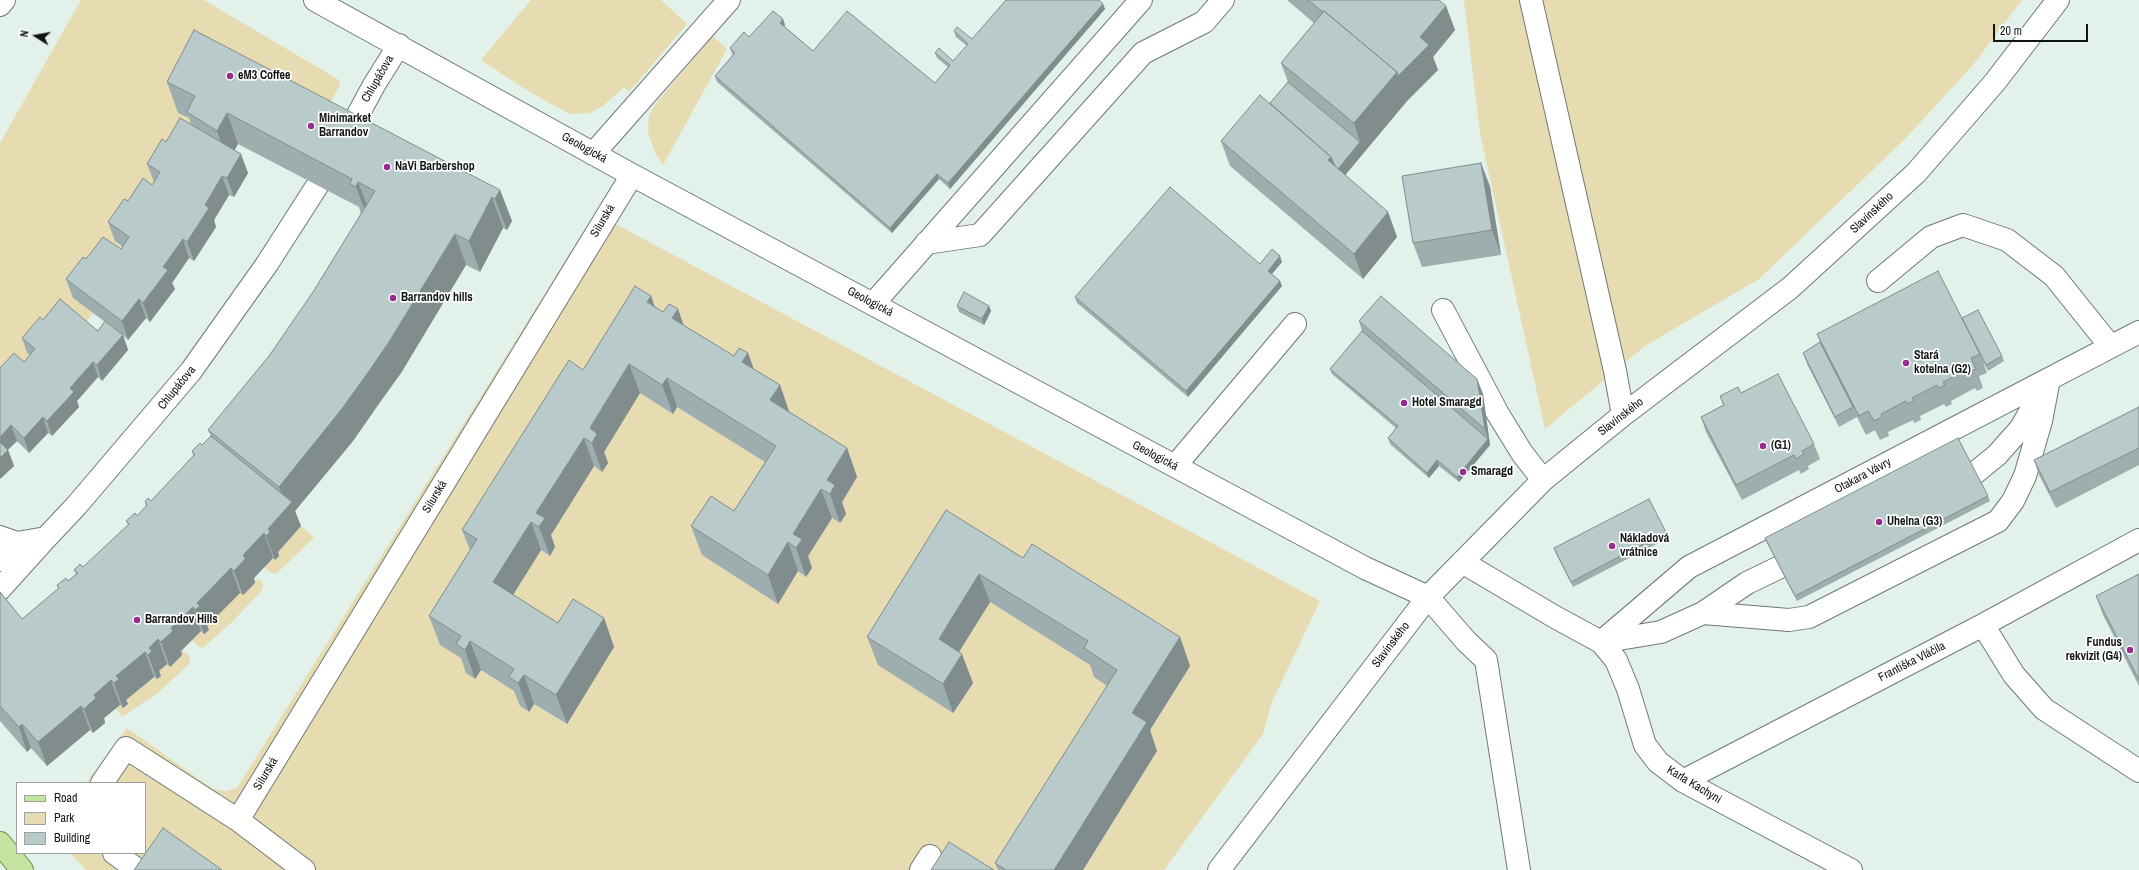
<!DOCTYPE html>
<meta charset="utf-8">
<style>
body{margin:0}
#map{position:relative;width:2139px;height:870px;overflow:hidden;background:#e2f1e9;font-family:"Archivo Narrow",sans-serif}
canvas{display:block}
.legend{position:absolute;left:16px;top:782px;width:130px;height:72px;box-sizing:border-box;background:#fff;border:1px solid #9fa1a1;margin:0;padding:5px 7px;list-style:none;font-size:12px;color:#101513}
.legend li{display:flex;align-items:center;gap:8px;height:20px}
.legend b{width:20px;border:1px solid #9fa1a1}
.north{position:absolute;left:16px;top:16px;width:40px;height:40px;-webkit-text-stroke:3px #fff;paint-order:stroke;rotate:281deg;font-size:11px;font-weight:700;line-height:16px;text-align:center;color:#101513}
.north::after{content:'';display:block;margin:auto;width:14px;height:18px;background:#101513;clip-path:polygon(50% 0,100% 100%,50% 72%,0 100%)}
.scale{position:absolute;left:1993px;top:24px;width:95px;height:18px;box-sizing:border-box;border:2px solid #101513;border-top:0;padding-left:5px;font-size:12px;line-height:14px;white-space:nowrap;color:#101513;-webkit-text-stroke:3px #fff;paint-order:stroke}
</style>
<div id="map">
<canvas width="2139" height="870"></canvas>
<ul class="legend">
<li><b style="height:5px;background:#c5e3a1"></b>Road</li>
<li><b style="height:11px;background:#e7dcb1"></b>Park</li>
<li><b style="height:11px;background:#b8caca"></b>Building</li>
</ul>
<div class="north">N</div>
<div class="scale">20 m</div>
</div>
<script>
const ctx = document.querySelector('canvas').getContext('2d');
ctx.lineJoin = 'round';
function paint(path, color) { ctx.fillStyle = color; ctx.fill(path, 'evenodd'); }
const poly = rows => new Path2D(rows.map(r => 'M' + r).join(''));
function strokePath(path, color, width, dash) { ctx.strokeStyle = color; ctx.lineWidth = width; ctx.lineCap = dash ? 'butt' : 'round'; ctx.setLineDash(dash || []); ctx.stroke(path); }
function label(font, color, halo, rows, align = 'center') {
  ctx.font = font + ' "Archivo Narrow",sans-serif'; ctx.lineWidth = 3.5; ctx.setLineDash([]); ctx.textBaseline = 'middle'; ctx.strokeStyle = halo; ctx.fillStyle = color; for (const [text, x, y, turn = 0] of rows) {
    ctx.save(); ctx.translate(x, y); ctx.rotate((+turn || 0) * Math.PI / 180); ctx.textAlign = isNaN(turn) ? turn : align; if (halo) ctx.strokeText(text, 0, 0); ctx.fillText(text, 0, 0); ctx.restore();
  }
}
paint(poly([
 [81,0,204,0,334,77,339,80,340,85,320,121,206,127,154,182,115,242,136,256,73,298,93,313,82,328,28,353,40,364,0,388,0,143],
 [531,0,661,0,687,24,629,92,624,87,604,105,590,113,570,114,531,93,481,60],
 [1464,0,2022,0,1973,65,1905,139,1759,279,1645,346,1545,429,1480,133],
 [713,36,727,49,663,165,655,153,648,132,649,115,656,103],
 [595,213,1320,601,1271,704,1263,734,1164,870,1083,870,1157,751,1143,742,1190,666,957,539,949,668,990,602,1098,670,1128,699,1020,870,86,870,70,853,145,853,145,783,86,783,127,728,213,789,226,791,237,788],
 [657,331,846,514,840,523,832,518,804,562,812,568,806,577,798,571,786,474,677,407,673,414,640,393,600,457,608,463,602,472,594,466,547,542,555,547,550,556,541,550,503,611,568,652,566,724,534,704,528,712,520,706,525,698,481,670,475,679,472,665],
 [301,526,314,538,277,573,271,573,264,567],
 [254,578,257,581,259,579,263,583,262,590,233,621,203,648,198,646,192,640,201,631,204,634,206,627],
 [182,650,190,656,189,664,159,692,122,717,116,709,120,705,124,708,128,704,125,701,154,677,157,679,161,676,158,672,167,664,170,667]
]), '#e7dcb1');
const minor = poly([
 [315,0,632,175,1365,568,1428,597,1466,641,1486,660,1519,870],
 [1531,0,1615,371,1623,415],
 [0,5,4,0],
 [347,135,374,85,399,45],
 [593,154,729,0],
 [926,243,980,235,1143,53,1204,22,1223,0],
 [1878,281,1931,237,1963,225,2007,240,2054,276,2111,347],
 [873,304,1141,0],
 [1443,310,1498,414,1522,453,1543,480],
 [1175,466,1295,324],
 [1975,473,1997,455,2021,428,2039,396],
 [0,537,17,543,46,538,77,505,191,371,267,264,317,186],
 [0,560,17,543],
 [1462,562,1555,617,1601,642,1661,632,1703,613,1747,583,1780,567],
 [0,589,46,538],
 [1703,613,1789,620,1809,617,1998,521,2013,501,2025,476,2041,421,2049,379],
 [1983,625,2014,675,2044,709,2139,771],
 [1601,642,1689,567,2139,332],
 [1601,642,1616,660,1628,689,1645,745,1658,762,1683,781,1851,870],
 [1683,781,1983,625,2139,540],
 [102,783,126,748,238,820,304,870],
 [238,820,632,175],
 [114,853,138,870],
 [921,870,930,856],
 [1219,870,1428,597,1543,480,1623,415,1790,288,1916,173,1995,82,2058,0]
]);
const major = poly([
 [0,843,22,870]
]);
strokePath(minor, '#6d7a73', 24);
strokePath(major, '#6d8f47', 24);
strokePath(minor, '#fff', 22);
strokePath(major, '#c5e3a1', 22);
paint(poly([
 [1287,0,1439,0,1446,6,1455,30,1433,57,1438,70,1407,101,1345,175,1388,212,1397,237,1363,279,1230,166,1221,141,1270,103,1288,82,1281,63,1314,23],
 [1103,4,1105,9,950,189,939,179,892,233,717,82,715,76,733,55,732,54,730,48,749,37,783,19,785,25,784,26,813,51,935,83,948,67,937,58,935,53,953,61,967,46,956,37,954,31,972,39],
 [167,82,500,190,512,221,507,230,503,228,480,272,466,265,401,373,378,405,353,441,295,511,301,526,278,552,279,556,275,560,273,558,254,578,255,583,243,595,240,593,207,626,209,630,204,634,201,631,181,651,182,655,170,667,167,664,159,671,161,676,157,679,154,677,126,700,128,704,123,708,120,705,104,718,105,723,93,733,90,730,47,766,31,748,27,752,0,721,0,591,1,593,22,619,58,589,57,585,68,581,76,574,74,570,83,567,128,525,126,521,137,516,146,506,145,502,151,501,193,456,192,451,202,445,211,436,208,430,269,356,313,292,361,214,359,207,238,144,234,150,248,173,234,197,229,195,214,220,216,227,194,261,189,258,172,283,175,289,150,322,146,318,128,340,123,335,128,350,102,381,98,377,77,401,79,407,52,436,48,433,29,453,17,441,8,450,14,466,0,479,24,362,30,355,27,353,22,338,43,320,98,331,105,322,73,298,66,279,86,259,121,249,123,247,115,241,108,222,128,201,152,185,154,182,147,164,166,142,191,124,189,118,178,113],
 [1481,163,1490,187,1501,255,1422,267,1413,243],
 [1282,262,1272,274,1282,286,1188,397,1077,303,1075,297,1260,264],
 [651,296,655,307,663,312,678,309,683,325,734,356,748,353,754,369,780,385,789,412,847,448,857,477,842,502,846,514,840,523,832,518,808,556,812,568,806,577,798,571,778,604,702,555,691,526,734,511,765,462,677,407,673,414,640,393,604,452,608,463,602,472,594,466,551,535,555,547,550,556,541,550,513,595,558,623,604,618,614,647,567,724,534,704,529,712,520,706,514,691,481,670,475,679,466,673,461,658,440,645,429,616,470,550,462,530,583,370],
 [957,306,989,306,991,311,984,325,959,312],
 [1962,318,2002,356,2004,361,1988,371,1983,361,1987,373,1979,376,1983,388,1977,391,1975,388,1951,401,1952,404,1946,407,1944,404,1920,416,1921,420,1914,423,1913,420,1888,432,1889,436,1880,440,1875,430,1866,435,1857,417,1839,427,1807,364,1803,353,1820,342,1817,334],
 [1359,321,1477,379,1483,394,1490,445,1459,482,1439,466,1429,478,1390,444,1388,438,1396,428,1332,374,1330,369,1362,331],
 [1741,393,1814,444,1820,459,1808,466,1809,469,1801,474,1799,470,1742,500,1706,432,1701,417,1723,405,1720,396],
 [2139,407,2139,465,2056,508,2039,475,2034,460],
 [1988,496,1990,501,1797,601,1767,543,1765,538],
 [946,510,1023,558,1180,637,1190,666,1150,730,1157,751,1083,870,998,870,995,863,1107,686,1094,677,1090,665,990,602,959,652,973,683,953,713,878,665,867,637],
 [1666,532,1668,538,1573,587,1556,554,1554,548],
 [2139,574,2139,686,2103,615,2096,596]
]), '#9eaeae');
paint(poly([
 [1103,4,1105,9,950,189,948,183],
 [1446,6,1455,30,1433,57,1438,70,1407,101,1337,185,1328,160,1331,157,1360,142,1354,123,1397,72,1420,37],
 [783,19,785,25,782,28,780,23],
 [227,113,238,144,228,162,217,131],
 [241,154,248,173,234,197,227,178],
 [1481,163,1490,187,1501,255,1492,230],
 [937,174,939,179,892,233,890,228],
 [222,176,229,195,214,220,216,227,194,261,187,242,205,205],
 [358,182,370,213,368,218,356,187],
 [500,190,512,221,507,230,495,199],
 [492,197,503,228,480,272,469,241],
 [1388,212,1397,237,1363,279,1354,254],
 [455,234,466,265,401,373,378,405,353,441,295,511,301,526,278,552,279,556,275,560,266,536,268,529,286,508,279,487],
 [183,239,189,258,172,283,175,289,150,322,143,303,163,267],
 [1280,256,1282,262,1270,276,1268,271],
 [1280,281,1282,286,1188,397,1186,391],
 [651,296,661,325,647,302],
 [139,299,146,318,128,340,122,321],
 [989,306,991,311,984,325,982,319],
 [678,309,688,338,672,318],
 [123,335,128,350,102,381,97,365],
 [748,353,758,382,742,362],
 [93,362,98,377,77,401,79,407,52,436,47,421,70,388],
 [629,364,640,393,604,452,608,463,602,472,592,443,590,428],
 [667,378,677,407,673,414,662,385],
 [1477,379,1483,394,1490,445,1459,482,1457,477,1488,439,1485,429],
 [780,385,790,414,770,400],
 [43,417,48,433,29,453,24,438],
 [11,425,17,441,3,454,0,445,0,437],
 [584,438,594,466,551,535,555,547,550,556,539,527,536,513],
 [847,448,857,477,842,502,846,514,840,523,830,494,827,480],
 [8,450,14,466,0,479,0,458],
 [1437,460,1439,466,1429,478,1427,473],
 [821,489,832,518,808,556,812,568,806,577,796,548,793,534],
 [531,522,541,550,503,611,493,582],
 [264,533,273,558,254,578,255,583,243,595,234,571,245,553],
 [788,542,798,571,778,604,768,575],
 [231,568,240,593,207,626,209,630,204,634,195,610,197,603],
 [979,574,990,602,949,668,939,639],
 [193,607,201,631,181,651,182,655,170,667,161,642,171,628],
 [604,618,614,647,567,724,556,695],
 [1180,637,1190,666,1150,730,1157,751,1083,870,1054,870,1132,713],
 [158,639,167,664,159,671,161,676,157,679,148,655,149,648],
 [470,641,481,670,475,679,465,650],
 [145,652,154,677,126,700,128,704,123,708,114,683,116,676],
 [962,654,973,683,953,713,943,684],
 [524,675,534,704,529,712,518,683],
 [111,680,120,705,104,718,105,723,93,733,84,709,94,695],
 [81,706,90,730,47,766,38,742],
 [22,724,31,748,27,752,19,727]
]), '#818d8d');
const building = poly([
 [1006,0,1099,0,1103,4,948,183,937,174,890,228,715,76,735,53,730,48,744,32,749,37,773,11,783,19,780,23,813,51,847,11,935,83,950,65,935,53,939,48,953,61,968,44,954,31,957,27,972,39,1006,0],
 [1308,0,1439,0,1446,6,1420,37,1429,45,1398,76,1397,72,1324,11,1323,12,1308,0],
 [1324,11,1397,72,1354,123,1281,63,1324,11],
 [194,30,500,190,495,199,492,197,469,241,455,234,389,342,367,374,341,410,279,487,208,430,269,356,313,292,375,191,358,182,356,187,350,184,352,179,227,113,217,131,187,112,195,96,167,82,194,30],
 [1288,82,1360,142,1338,169,1335,166,1331,157,1270,103,1288,82],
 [1260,95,1331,157,1328,160,1388,212,1354,254,1221,141,1260,95],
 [180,118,241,154,227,178,222,176,205,205,209,208,187,242,183,239,163,267,168,270,143,303,139,299,122,321,66,279,83,257,86,259,103,237,121,249,129,237,108,222,124,199,128,201,143,178,152,185,160,172,147,164,162,139,166,142,180,118],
 [1481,163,1492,230,1413,243,1402,176,1481,163],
 [1170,187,1260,264,1272,249,1280,256,1268,271,1280,281,1186,391,1075,297,1170,187],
 [1938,271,1980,354,1971,358,1976,369,1970,372,1968,369,1943,382,1945,385,1939,388,1937,385,1912,398,1914,401,1907,404,1906,401,1881,414,1882,417,1874,421,1868,411,1859,416,1817,334,1938,271],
 [635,286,651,296,647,302,663,312,669,304,678,309,672,318,734,356,739,348,748,353,742,362,780,385,770,400,847,448,827,480,835,485,830,494,821,489,793,534,802,539,796,548,788,542,768,575,691,526,711,496,734,511,776,446,667,378,662,385,629,364,590,428,597,434,592,443,584,438,536,513,545,518,539,527,531,522,493,582,558,623,573,599,604,618,556,695,524,675,518,683,509,677,514,669,470,641,465,650,456,644,461,636,429,616,477,539,462,530,569,360,583,370,635,286],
 [964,292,989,306,982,319,957,306,964,292],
 [1381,296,1477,379,1485,429,1359,321,1381,296],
 [60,299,98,331,105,321,123,335,97,365,93,362,70,388,74,392,47,421,43,417,24,438,11,425,0,437,0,368,14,353,24,362,35,349,22,338,40,317,43,320,60,299],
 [1978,310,2002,356,1986,365,1962,318,1978,310],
 [1362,331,1488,439,1457,477,1437,460,1427,473,1388,438,1398,426,1330,369,1362,331],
 [1820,342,1853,407,1835,417,1803,353,1820,342],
 [1778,374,1814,444,1802,451,1804,454,1796,459,1794,455,1736,485,1701,417,1724,405,1720,396,1738,387,1741,393,1778,374],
 [2139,407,2139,448,2050,492,2034,460,2139,407],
 [211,436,292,502,268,529,270,532,266,536,264,533,245,553,243,556,246,558,234,571,231,568,197,603,200,606,195,610,193,607,171,628,173,631,161,642,158,639,149,648,152,651,148,655,145,652,116,676,119,679,114,683,111,680,94,695,96,698,84,709,81,706,38,742,22,724,19,727,0,706,0,592,22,619,59,588,57,585,66,578,68,581,78,573,74,570,80,564,83,567,129,524,126,521,135,513,137,516,147,505,145,502,148,498,151,501,195,454,192,451,200,443,202,445,211,436],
 [1958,438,1988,496,1795,596,1765,538,1958,438],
 [0,442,8,450,0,458,0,442],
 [1649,499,1666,532,1571,582,1554,548,1649,499],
 [946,510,1023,558,1032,544,1180,637,1132,713,1147,722,1054,870,1006,870,995,863,1117,670,1084,648,1088,641,979,574,939,639,962,654,943,684,867,637,946,510],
 [2139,574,2139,680,2096,596,2139,574],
 [163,828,222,870,134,870,163,828],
 [949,842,994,870,931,870,949,842]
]);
paint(building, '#b8caca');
strokePath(building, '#818d8d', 1);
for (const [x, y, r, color] of [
 [230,76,4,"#982d8f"],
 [311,126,4,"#982d8f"],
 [387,167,4,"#982d8f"],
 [393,298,4,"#982d8f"],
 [1906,363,4,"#982d8f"],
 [1404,403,4,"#982d8f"],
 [1763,446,4,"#982d8f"],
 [1463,472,4,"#982d8f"],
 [1879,522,4,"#982d8f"],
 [1612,546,4,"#982d8f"],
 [137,620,4,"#982d8f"],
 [2130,650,4,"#982d8f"]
]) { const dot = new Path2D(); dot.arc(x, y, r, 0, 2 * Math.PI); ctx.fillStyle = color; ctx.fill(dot); strokePath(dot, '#fff', 1.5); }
label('bold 12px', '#101513', '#fff', [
 ["eM3 Coffee",238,76],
 ["Minimarket",319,119],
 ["Barrandov",319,133],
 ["NaVi Barbershop",395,167],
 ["Barrandov hills",401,298],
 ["Stará",1914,356],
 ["kotelna (G2)",1914,370],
 ["Hotel Smaragd",1412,403],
 ["(G1)",1771,446],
 ["Smaragd",1471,472],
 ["Uhelna (G3)",1887,522],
 ["Nákladová",1620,539],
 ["vrátnice",1620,553],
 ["Barrandov Hills",145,620],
 ["Fundus",2122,643,"right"],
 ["rekvizit (G4)",2122,657,"right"]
], 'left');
label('12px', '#101513', '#fff', [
 ["Chlupáčova",378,79,-60],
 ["Geologická",584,148,29],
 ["Slavínského",1872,213,-43],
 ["Silurská",603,221,-59],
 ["Geologická",870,302,28],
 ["Chlupáčova",177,388,-51],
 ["Slavínského",1621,417,-38],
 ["Geologická",1155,456,28],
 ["Otakara Vávry",1863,476,-28],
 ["Silurská",435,497,-59],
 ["Slavínského",1391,645,-53],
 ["Františka Vláčila",1912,662,-27],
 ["Silurská",266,774,-59],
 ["Karla Kachyni",1694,785,31]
]);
</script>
